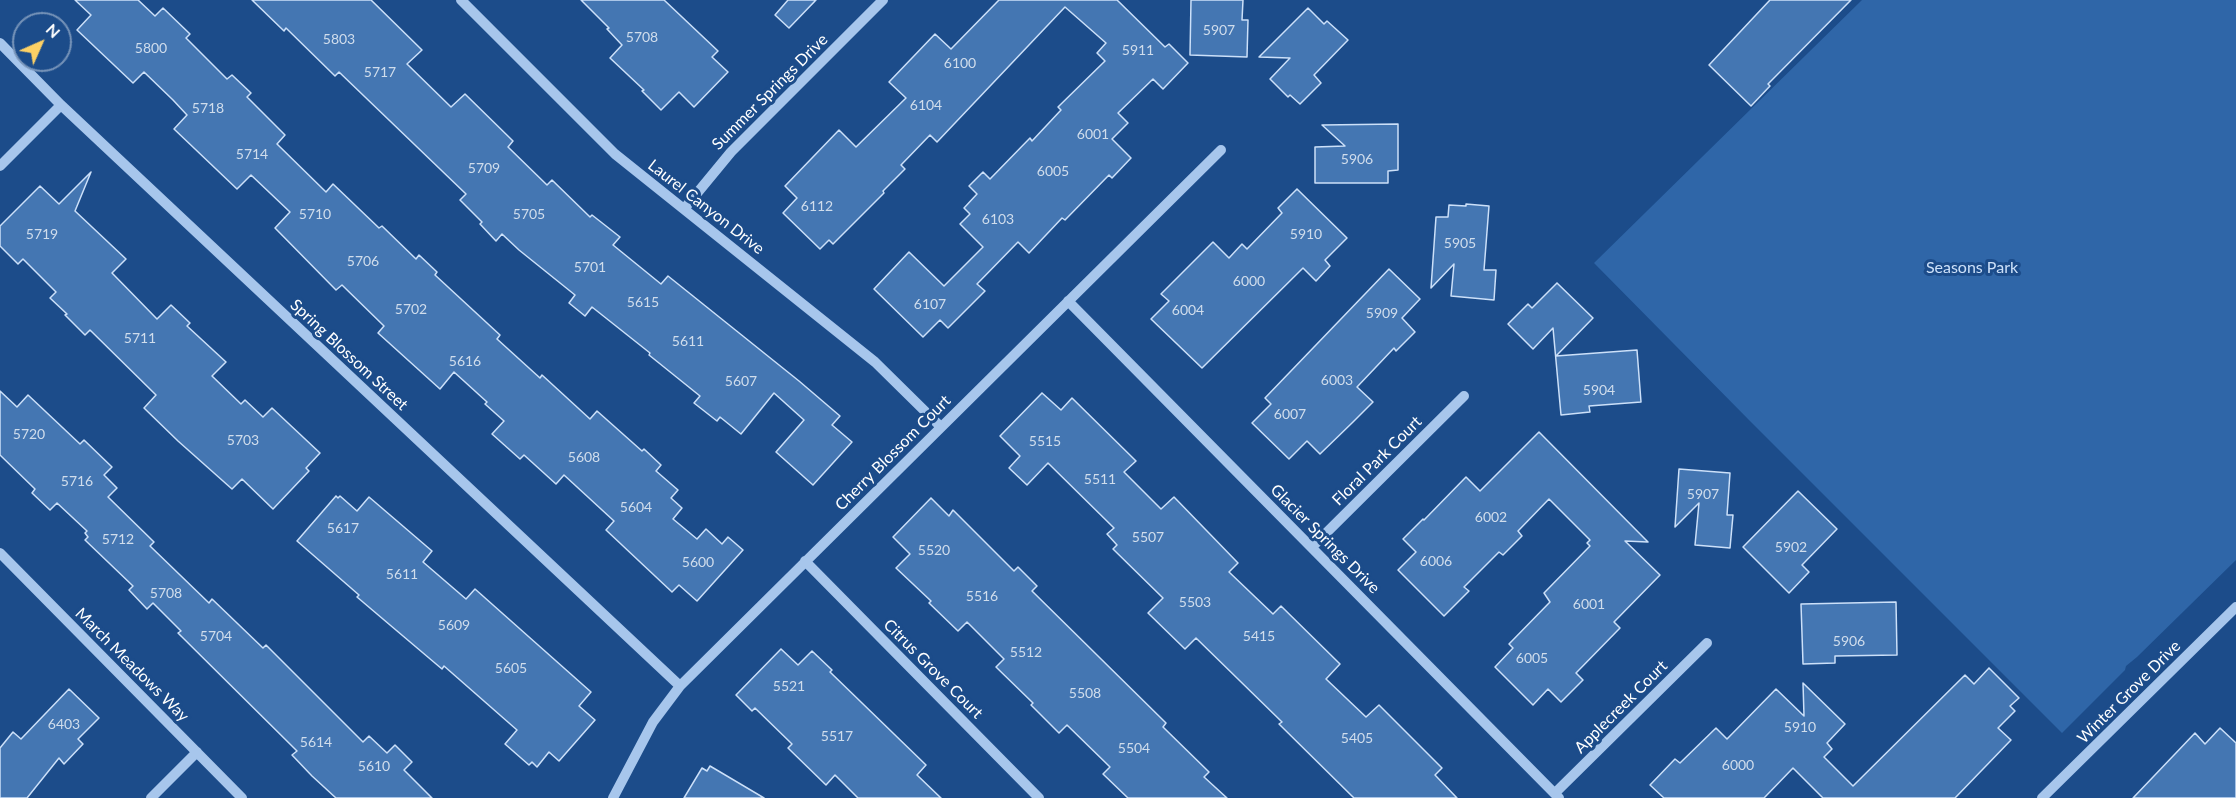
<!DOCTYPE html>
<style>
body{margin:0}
#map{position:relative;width:2236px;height:798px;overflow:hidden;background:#1c4c8a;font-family:Lato,sans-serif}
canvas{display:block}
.north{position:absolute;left:12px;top:12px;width:60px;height:60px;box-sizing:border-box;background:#1c4c8a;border:2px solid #7794b9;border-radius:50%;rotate:45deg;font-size:16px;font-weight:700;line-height:24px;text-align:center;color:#fff}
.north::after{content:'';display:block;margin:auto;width:21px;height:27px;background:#fdd165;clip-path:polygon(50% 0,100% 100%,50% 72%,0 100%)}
</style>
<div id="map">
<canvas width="2236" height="798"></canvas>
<div class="north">N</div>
</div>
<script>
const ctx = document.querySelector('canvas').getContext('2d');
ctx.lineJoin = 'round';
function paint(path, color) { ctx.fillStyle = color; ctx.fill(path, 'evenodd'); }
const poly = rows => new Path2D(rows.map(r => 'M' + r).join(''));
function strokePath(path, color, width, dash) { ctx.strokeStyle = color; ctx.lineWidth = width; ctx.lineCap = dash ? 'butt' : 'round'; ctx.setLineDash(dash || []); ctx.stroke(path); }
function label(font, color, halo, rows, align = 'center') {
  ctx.font = font + ' Lato,sans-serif'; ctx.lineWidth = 6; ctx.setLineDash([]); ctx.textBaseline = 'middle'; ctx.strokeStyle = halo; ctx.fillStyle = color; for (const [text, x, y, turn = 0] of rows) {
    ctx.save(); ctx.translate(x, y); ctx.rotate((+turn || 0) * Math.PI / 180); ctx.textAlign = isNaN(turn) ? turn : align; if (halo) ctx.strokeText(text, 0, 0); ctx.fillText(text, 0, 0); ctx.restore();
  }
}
paint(poly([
 [1862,0,2236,0,2236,560,2137,657,2126,666,2125,670,2062,733,1748,419,1594,263]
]), '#2f66a8');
const building = poly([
 [75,0,138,0,155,16,163,8,190,34,186,38,227,79,232,75,251,93,247,97,285,135,277,144,326,192,333,184,379,228,382,226,416,259,419,255,437,272,435,275,500,335,497,339,540,378,542,375,590,419,597,411,642,451,644,449,661,465,656,471,678,490,671,498,682,508,673,519,697,539,706,529,722,544,728,537,743,550,697,601,679,585,672,592,606,530,614,521,564,475,556,484,524,455,520,459,492,434,504,421,485,404,487,402,454,372,440,389,378,333,384,326,342,285,336,290,275,228,290,212,251,175,237,189,174,129,187,115,173,100,144,72,133,83,77,30,91,15,75,0],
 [252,0,371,0,422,50,407,64,451,107,465,94,513,141,508,147,547,185,552,180,590,217,592,215,620,237,613,245,661,284,668,276,799,381,840,416,832,425,852,442,813,485,776,452,804,420,774,393,741,434,720,417,717,421,694,403,700,396,649,355,650,353,592,307,585,316,569,303,575,295,519,250,502,234,496,241,480,224,482,222,460,200,466,194,339,72,335,76,286,28,284,31,252,0],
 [581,0,664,0,718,51,712,57,728,72,694,107,679,92,661,110,642,91,644,90,610,58,622,45,607,29,609,28,581,0],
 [788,0,816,0,789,28,775,15,788,0],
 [999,0,1117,0,1165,47,1169,44,1188,63,1163,89,1153,79,1118,113,1128,123,1112,139,1131,158,1112,178,1109,175,1065,220,1062,218,1029,253,1018,242,977,284,985,291,948,328,940,320,923,337,874,289,909,252,944,286,983,247,960,224,970,214,964,208,977,194,969,186,983,172,990,179,1030,138,1032,141,1061,110,1058,107,1105,61,1097,53,1106,43,1065,7,937,142,930,135,901,165,905,169,883,191,884,193,833,244,829,240,820,249,783,213,797,198,785,186,839,130,856,147,906,98,889,82,935,34,951,49,999,0],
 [1191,0,1243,0,1242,20,1248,20,1247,57,1190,55,1191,0],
 [1770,0,1851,0,1768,84,1770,86,1751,106,1709,65,1770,0],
 [1308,8,1324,24,1327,21,1348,40,1314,75,1321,83,1300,104,1290,95,1288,97,1270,79,1290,58,1259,57,1308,8],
 [1398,124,1398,170,1388,171,1388,183,1315,183,1315,147,1345,146,1322,125,1398,124],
 [91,172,75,211,126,259,112,273,157,319,171,305,190,323,187,326,226,362,212,376,241,404,245,400,263,417,272,408,320,453,306,468,309,471,273,509,242,479,232,489,178,441,144,408,156,395,90,330,85,335,65,315,67,314,50,298,56,292,23,259,18,264,0,246,0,226,40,186,59,204,91,172],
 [1297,189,1347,238,1325,260,1330,266,1316,281,1303,268,1202,368,1151,319,1169,301,1161,294,1213,242,1229,258,1242,244,1247,249,1282,213,1278,208,1297,189],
 [1466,204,1489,206,1484,270,1496,270,1494,300,1451,296,1454,264,1431,288,1436,217,1448,217,1449,205,1466,206,1466,204],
 [1389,269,1420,299,1402,318,1415,332,1396,351,1394,348,1357,387,1373,402,1353,422,1320,454,1307,441,1289,459,1252,423,1271,404,1265,398,1389,269],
 [1557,283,1593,318,1556,356,1637,350,1641,402,1589,406,1590,412,1561,415,1553,328,1533,349,1508,324,1528,304,1532,308,1557,283],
 [0,391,17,407,28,395,80,444,84,440,112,467,104,475,117,488,108,497,154,542,150,546,209,603,212,599,263,648,266,645,363,742,369,736,387,753,395,745,412,762,404,770,432,798,336,798,312,776,292,755,297,751,178,633,181,631,153,603,147,609,129,590,133,586,85,540,88,537,85,533,87,531,57,503,50,510,32,493,35,489,0,455,0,391],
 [1042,393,1061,410,1072,398,1136,461,1124,472,1161,509,1174,497,1238,563,1229,572,1273,614,1281,606,1340,664,1326,679,1366,717,1379,705,1442,768,1435,775,1457,798,1354,798,1279,724,1282,722,1196,638,1185,649,1148,613,1163,598,1113,549,1117,545,1107,534,1114,528,1048,463,1027,485,1009,468,1020,456,1000,436,1042,393],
 [1539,432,1648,542,1625,541,1660,575,1614,622,1620,628,1576,673,1583,680,1561,702,1548,689,1533,705,1495,667,1513,648,1509,644,1550,602,1544,593,1590,546,1587,543,1590,540,1549,499,1518,531,1522,536,1503,555,1499,552,1464,587,1469,591,1444,616,1398,570,1416,552,1403,539,1423,519,1424,520,1466,477,1480,491,1539,432],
 [1679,469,1730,473,1727,515,1733,515,1730,548,1695,545,1699,503,1675,527,1679,469],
 [1798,491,1837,529,1802,565,1809,572,1789,593,1743,547,1798,491],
 [336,496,338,498,340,496,357,511,369,497,432,551,423,562,466,599,475,589,591,692,579,706,595,720,559,761,549,752,537,767,532,762,529,765,505,744,517,730,444,666,442,669,390,625,357,597,359,595,297,541,336,496],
 [931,498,949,516,953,510,1014,571,1018,567,1037,586,1032,591,1166,723,1163,727,1209,772,1204,777,1227,798,1128,798,1103,774,1110,767,1067,725,1059,733,1031,705,1033,703,996,667,1004,659,967,622,958,631,929,603,931,601,896,568,910,554,893,537,931,498],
 [1896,602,1897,655,1835,656,1835,663,1803,664,1801,604,1896,602],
 [781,649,798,665,812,651,832,670,830,672,926,765,917,775,941,798,858,798,835,775,826,785,788,748,792,744,755,708,752,711,736,695,781,649],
 [1989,668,2019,698,2010,706,2015,711,1998,728,2011,740,1955,798,1823,798,1793,768,1764,798,1664,798,1650,785,1675,759,1680,763,1716,728,1727,739,1776,689,1804,716,1803,683,1845,724,1827,743,1832,749,1824,757,1853,786,1965,675,1974,684,1989,668],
 [69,689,99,718,78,739,83,744,64,764,59,758,27,798,0,798,0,748,13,732,21,739,69,689],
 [2220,728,2236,743,2236,798,2133,798,2195,733,2205,744,2220,728],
 [710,766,764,798,684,798,702,768,707,771,710,766]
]);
paint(building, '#4476b2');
strokePath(building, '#cce0f9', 1.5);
strokePath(poly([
 [461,0,615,154,875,362,941,427],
 [0,43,61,105,680,686],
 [0,166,61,105],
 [684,209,731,152,883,0],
 [1068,301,1559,798],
 [1312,547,1464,396],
 [0,553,242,798],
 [805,561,1039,798],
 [1555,793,1707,643],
 [151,798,197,752],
 [613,798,653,722,680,686,1221,150],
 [2042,798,2236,607]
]), '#a7c6ec', 10);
label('14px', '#d0ddec', null, [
 ["5907",1219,30],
 ["5708",642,37],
 ["5803",339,39],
 ["5800",151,48],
 ["5911",1138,50],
 ["6100",960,63],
 ["5717",380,72],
 ["6104",926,105],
 ["5718",208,108],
 ["6001",1093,134],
 ["5714",252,154],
 ["5906",1357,159],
 ["5709",484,168],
 ["6005",1053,171],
 ["6112",817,206],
 ["5710",315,214],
 ["5705",529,214],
 ["6103",998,219],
 ["5719",42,234],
 ["5910",1306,234],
 ["5905",1460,243],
 ["5706",363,261],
 ["5701",590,267],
 ["6000",1249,281],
 ["5615",643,302],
 ["6107",930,304],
 ["5702",411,309],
 ["6004",1188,310],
 ["5909",1382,313],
 ["5711",140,338],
 ["5611",688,341],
 ["5616",465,361],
 ["6003",1337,380],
 ["5607",741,381],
 ["5904",1599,390],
 ["6007",1290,414],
 ["5720",29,434],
 ["5703",243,440],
 ["5515",1045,441],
 ["5608",584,457],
 ["5511",1100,479],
 ["5716",77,481],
 ["5907",1703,494],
 ["5604",636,507],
 ["6002",1491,517],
 ["5617",343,528],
 ["5507",1148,537],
 ["5712",118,539],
 ["5902",1791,547],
 ["5520",934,550],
 ["6006",1436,561],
 ["5600",698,562],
 ["5611",402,574],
 ["5708",166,593],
 ["5516",982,596],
 ["5503",1195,602],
 ["6001",1589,604],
 ["5609",454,625],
 ["5704",216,636],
 ["5415",1259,636],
 ["5906",1849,641],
 ["5512",1026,652],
 ["6005",1532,658],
 ["5605",511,668],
 ["5521",789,686],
 ["5508",1085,693],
 ["6403",64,724],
 ["5910",1800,727],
 ["5517",837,736],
 ["5405",1357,738],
 ["5614",316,742],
 ["5504",1134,748],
 ["6000",1738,765],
 ["5610",374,766]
]);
label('16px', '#fff', '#1c4c8a', [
 ["Summer Springs Drive",770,92,-45],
 ["Laurel Canyon Drive",706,207,38],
 ["Spring Blossom Street",349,355,43],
 ["Cherry Blossom Court",893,453,-45],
 ["Floral Park Court",1377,461,-45],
 ["Glacier Springs Drive",1325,539,45],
 ["March Meadows Way",132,665,45],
 ["Citrus Grove Court",933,669,45],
 ["Winter Grove Drive",2129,692,-45],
 ["Applecreek Court",1621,707,-45]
]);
label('16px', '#cce0f9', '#1c4c8a', [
 ["Seasons Park",1972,268]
]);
</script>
